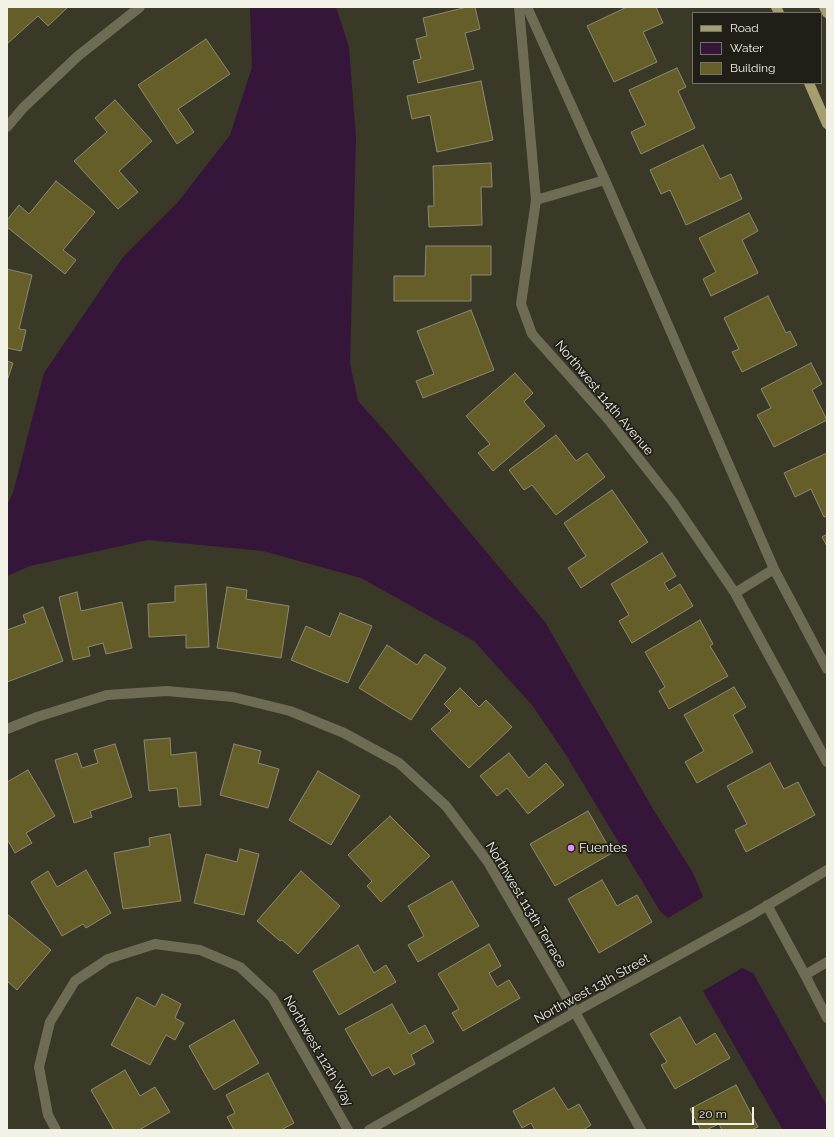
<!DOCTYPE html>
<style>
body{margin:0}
#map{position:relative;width:834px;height:1137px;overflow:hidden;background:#3a3827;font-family:Raleway,sans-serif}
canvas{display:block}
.frame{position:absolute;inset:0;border:8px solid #f2f1e6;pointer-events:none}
.legend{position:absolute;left:692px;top:12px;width:130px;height:72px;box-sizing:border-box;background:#201f17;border:1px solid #74736a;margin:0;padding:5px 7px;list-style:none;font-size:12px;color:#f2f1e6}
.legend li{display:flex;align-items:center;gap:8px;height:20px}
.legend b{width:20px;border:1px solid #74736a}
.scale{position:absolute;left:692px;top:1107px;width:62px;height:18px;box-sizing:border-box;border:2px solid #f2f1e6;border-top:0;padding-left:5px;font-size:12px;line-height:14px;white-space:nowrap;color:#f2f1e6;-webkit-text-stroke:3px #201f17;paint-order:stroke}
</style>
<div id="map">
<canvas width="834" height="1137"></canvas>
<div class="frame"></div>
<ul class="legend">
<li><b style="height:5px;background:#a59e70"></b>Road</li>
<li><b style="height:11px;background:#35163a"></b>Water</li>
<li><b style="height:11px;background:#665e28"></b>Building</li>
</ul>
<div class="scale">20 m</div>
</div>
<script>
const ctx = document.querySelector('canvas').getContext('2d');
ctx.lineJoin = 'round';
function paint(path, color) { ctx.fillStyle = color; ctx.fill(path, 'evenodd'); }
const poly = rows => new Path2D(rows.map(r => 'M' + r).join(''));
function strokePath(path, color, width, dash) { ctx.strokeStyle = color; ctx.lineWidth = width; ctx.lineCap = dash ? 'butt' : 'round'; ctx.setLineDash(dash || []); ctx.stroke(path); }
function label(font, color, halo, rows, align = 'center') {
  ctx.font = font + ' Raleway,sans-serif'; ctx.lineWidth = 3.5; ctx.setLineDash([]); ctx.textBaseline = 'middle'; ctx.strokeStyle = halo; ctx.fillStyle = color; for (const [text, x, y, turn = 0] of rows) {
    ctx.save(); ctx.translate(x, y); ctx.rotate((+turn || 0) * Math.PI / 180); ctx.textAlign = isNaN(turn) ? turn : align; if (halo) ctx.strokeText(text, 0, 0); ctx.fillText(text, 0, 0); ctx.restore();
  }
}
paint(poly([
 [250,7,336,7,349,47,356,138,350,363,358,401,391,438,545,622,653,809,693,873,703,897,668,918,660,911,566,755,532,705,474,641,361,578,263,551,148,540,30,566,7,576,7,505,13,493,44,373,123,257,178,202,230,135,252,67],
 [742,968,753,973,827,1106,827,1130,783,1130,703,991]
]), '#35163a');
const building = poly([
 [7,7,68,7,48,26,38,16,8,43,7,42,7,7],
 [467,7,475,7,480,29,465,33,474,69,418,83,413,61,421,59,416,39,427,36,423,18,467,7],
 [627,7,656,7,663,23,643,32,657,62,614,82,587,26,627,7],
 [206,39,230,74,178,109,194,132,177,144,138,85,206,39],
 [677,68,686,87,678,91,695,128,641,154,631,132,646,125,629,90,677,68],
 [481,81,493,140,437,152,430,115,412,119,407,96,481,81],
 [115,100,152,141,119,171,138,192,118,209,74,161,107,132,95,118,115,100],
 [703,145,720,179,731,174,742,199,686,225,670,190,661,194,650,170,703,145],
 [491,163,492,187,481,187,482,225,429,227,428,206,434,206,433,166,491,163],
 [56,181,95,212,63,250,76,260,65,274,7,227,7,220,19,205,29,214,56,181],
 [749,213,758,231,742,240,758,273,711,296,703,279,716,272,699,238,749,213],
 [426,246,491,246,491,275,471,275,471,301,394,301,394,276,425,276,426,246],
 [7,269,32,275,19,329,26,330,21,351,7,348,7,269],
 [768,296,786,333,790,331,797,345,742,372,732,352,739,349,724,318,768,296],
 [471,310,494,370,423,398,416,381,434,374,417,331,471,310],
 [7,361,13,363,7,381,7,361],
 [811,363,822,384,812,390,827,420,774,447,757,415,771,408,761,389,811,363],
 [515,373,533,393,524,402,545,426,493,471,478,453,490,444,466,416,515,373],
 [556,435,576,461,587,453,605,477,556,515,532,485,524,490,509,470,556,435],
 [827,453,827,516,824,517,811,489,795,497,784,473,827,453],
 [612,490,648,542,581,588,568,568,586,556,564,523,612,490],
 [827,534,827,546,822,537,827,534],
 [662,553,676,576,664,583,669,591,680,584,693,606,632,643,619,621,629,615,611,584,662,553],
 [206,584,209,647,186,648,186,635,149,637,148,604,175,602,175,586,206,584],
 [227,587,247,590,246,599,289,606,281,658,217,648,227,587],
 [77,592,81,611,122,602,132,648,106,654,103,643,88,647,90,656,73,660,59,597,77,592],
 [43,607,63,661,7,682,7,630,26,623,23,615,43,607],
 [340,613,372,626,348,683,291,660,306,626,330,637,340,613],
 [700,620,713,644,710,646,728,676,669,709,659,691,665,687,645,652,700,620],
 [387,645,417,665,425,654,446,668,411,720,359,688,387,645],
 [734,687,746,707,733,715,753,752,697,783,685,762,704,751,684,715,734,687],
 [460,688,479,707,486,700,512,727,469,768,431,729,451,711,444,704,460,688],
 [170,738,171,755,196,752,201,805,179,807,177,788,149,791,144,740,170,738],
 [115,744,132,797,90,811,92,817,74,823,55,760,77,753,82,768,98,763,94,750,115,744],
 [234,744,261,751,258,763,279,769,268,808,220,795,234,744],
 [509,753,529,778,546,763,564,785,528,814,507,788,497,796,480,776,509,753],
 [770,763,784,789,798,782,815,815,746,852,735,830,747,824,727,786,770,763],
 [28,770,55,816,26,833,32,843,15,853,7,839,7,782,28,770],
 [318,771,360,796,331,845,289,820,318,771],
 [588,811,612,853,555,886,530,844,588,811],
 [390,816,430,856,381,902,367,886,372,881,348,855,390,816],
 [170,834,181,901,123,909,114,853,150,846,149,838,170,834],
 [240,849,259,854,244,915,194,903,206,854,237,862,240,849],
 [86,870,111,913,86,928,83,924,62,936,31,882,48,871,57,887,86,870],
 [301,871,340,906,298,954,282,940,280,941,257,921,301,871],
 [602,880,617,906,637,895,652,922,599,953,568,899,602,880],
 [452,881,479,926,418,962,408,945,424,936,408,906,452,881],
 [7,914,51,950,17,990,7,981,7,914],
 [489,944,501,966,489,973,497,987,509,980,520,998,463,1031,452,1013,459,1009,438,974,489,944],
 [358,945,374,973,386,965,396,982,339,1015,313,971,358,945],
 [162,994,181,1004,175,1018,184,1023,175,1040,166,1035,150,1065,111,1045,137,997,155,1007,162,994],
 [392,1004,409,1034,425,1025,434,1042,411,1055,415,1064,394,1075,389,1067,372,1076,345,1029,392,1004],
 [680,1017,696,1045,715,1033,730,1058,675,1089,661,1065,667,1062,650,1034,680,1017],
 [234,1020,259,1063,214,1090,189,1046,234,1020],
 [125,1070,140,1096,155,1087,170,1112,139,1130,114,1130,91,1090,125,1070],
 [268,1073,294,1123,281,1130,234,1130,227,1117,235,1113,226,1095,268,1073],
 [736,1085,758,1127,751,1130,722,1130,719,1124,706,1130,701,1130,690,1109,736,1085],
 [554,1088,568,1110,579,1104,591,1125,583,1130,535,1130,531,1123,522,1128,513,1111,554,1088]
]);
paint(building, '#665e28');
strokePath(building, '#8b8976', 1);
strokePath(poly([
 [519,7,536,200,521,304,532,334,607,418,673,502,735,593,827,762],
 [527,7,605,180,774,569,827,669],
 [7,127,23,108,78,56,140,7],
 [536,200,605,180],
 [735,593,774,569],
 [7,729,37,717,107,695,167,691,233,697,290,711,344,733,399,763,446,806,488,862,575,1012,641,1130],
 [767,905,805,975,827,962],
 [805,975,827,1018],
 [56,1130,48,1115,39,1067,50,1022,75,981,108,959,155,944,200,950,240,967,272,997,348,1130],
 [369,1130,575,1012,753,914,827,870]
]), '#6f6c55', 10);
strokePath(poly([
 [776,7,779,13],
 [824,7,827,13],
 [809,83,827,124]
]), '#a59e70', 10);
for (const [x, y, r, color] of [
 [571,848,4,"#eb8dfc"]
]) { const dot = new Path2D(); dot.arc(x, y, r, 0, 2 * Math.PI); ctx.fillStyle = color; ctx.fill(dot); strokePath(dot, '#201f17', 1.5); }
label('13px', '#f2f1e6', '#201f17', [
 ["Northwest 114th Avenue",604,398,50],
 ["Northwest 113th Terrace",526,905,59],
 ["Northwest 13th Street",592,989,-29],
 ["Northwest 112th Way",318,1051,60]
]);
label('13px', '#f2f1e6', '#201f17', [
 ["Fuentes",579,848]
], 'left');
</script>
